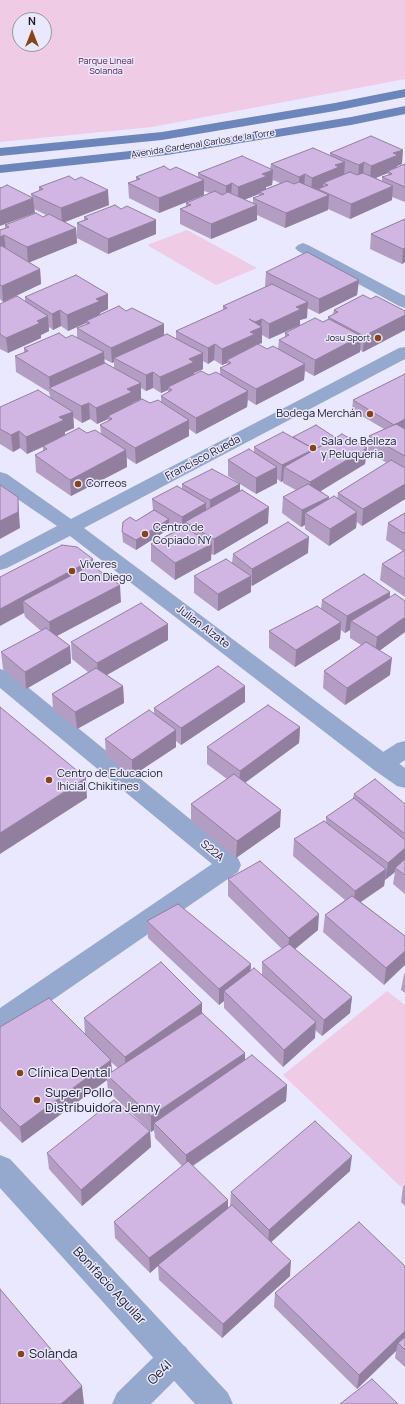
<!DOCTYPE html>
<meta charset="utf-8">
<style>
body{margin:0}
#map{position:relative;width:405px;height:1404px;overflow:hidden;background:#e9e8fe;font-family:Manrope,sans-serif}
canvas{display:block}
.north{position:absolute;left:12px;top:12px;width:40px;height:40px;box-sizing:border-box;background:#e9e8fe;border:1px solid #9695a7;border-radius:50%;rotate:0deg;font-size:11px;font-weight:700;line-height:16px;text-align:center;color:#1a1925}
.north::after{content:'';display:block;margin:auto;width:14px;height:18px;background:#874319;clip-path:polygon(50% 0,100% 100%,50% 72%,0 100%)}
</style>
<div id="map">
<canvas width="405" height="1404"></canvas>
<div class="north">N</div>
</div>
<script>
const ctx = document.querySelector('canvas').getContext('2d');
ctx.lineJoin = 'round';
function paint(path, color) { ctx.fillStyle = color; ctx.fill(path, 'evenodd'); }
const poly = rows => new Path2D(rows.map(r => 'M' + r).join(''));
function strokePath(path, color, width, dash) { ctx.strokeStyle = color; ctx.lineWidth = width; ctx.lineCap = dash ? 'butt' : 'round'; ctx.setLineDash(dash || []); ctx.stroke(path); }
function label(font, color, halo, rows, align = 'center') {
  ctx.font = font + ' Manrope,sans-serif'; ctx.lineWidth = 3; ctx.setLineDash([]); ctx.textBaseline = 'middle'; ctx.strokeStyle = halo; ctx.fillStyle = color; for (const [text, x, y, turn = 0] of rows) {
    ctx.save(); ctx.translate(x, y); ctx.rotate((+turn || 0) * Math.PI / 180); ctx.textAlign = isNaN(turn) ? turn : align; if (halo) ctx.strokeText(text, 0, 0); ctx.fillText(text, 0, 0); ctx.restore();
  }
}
paint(poly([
 [0,0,405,0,405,79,152,127,0,142],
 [20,20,44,20,44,44,20,44],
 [187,230,257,268,216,285,147,245],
 [387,991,405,1005,405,1183,401,1187,283,1075]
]), '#efcbe5');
paint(poly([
 [405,741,405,760,390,770,382,772,374,770,371,764,374,758,397,743,405,741],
 [175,1342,186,1347,191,1358,186,1369,151,1404,112,1404,117,1393,164,1347,175,1342]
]), '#95a8cd');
paint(poly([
 [303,243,308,245,405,296,405,308,399,306,298,251,295,248,298,245,303,243],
 [405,347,405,359,84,528,405,768,405,788,397,786,374,770,70,536,7,568,0,570,0,556,57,526,0,487,0,472,7,474,71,519,399,348,405,347],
 [0,669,8,671,238,858,241,865,238,872,9,1030,0,1033,0,1008,212,864,0,688,0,669],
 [0,1155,10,1159,228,1393,233,1404,195,1404,0,1188,0,1155]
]), '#95a8cd');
paint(poly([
 [405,89,405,97,335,111,162,140,0,156,0,148,162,132,335,103,405,89],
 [405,106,405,114,351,125,167,155,0,173,0,165,167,147,351,117,405,106]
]), '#6c86bc');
paint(poly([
 [330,153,402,164,397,166,396,168,405,164,405,202,392,197,392,200,350,219,328,209,328,210,285,228,257,215,257,220,211,239,180,224,180,209,186,206,186,203,210,193,204,191,204,195,159,213,129,198,128,183,136,181,136,177,170,170,198,177,198,173,270,169,271,164,330,155],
 [388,173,388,175,382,177,382,181,376,178],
 [273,180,280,183,266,189,266,187,272,185],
 [259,194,259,196,253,198,253,203,244,200],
 [39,187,109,205,65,222,76,228,77,243,29,262,40,269,41,284,3,302,0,299,0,230,5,228,5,225,43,217,46,215,34,209,35,213,31,194,39,191],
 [121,209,156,220,156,234,108,254,77,238,77,223,84,220,84,217],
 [405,219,405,262,402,264,370,249,371,234],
 [266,272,359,280,357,295,319,314,307,308,307,318,300,320,300,325,323,322,328,319,328,317,333,314,334,310,371,299,405,311,405,330,363,352,360,350,360,352,314,376,305,371,304,380,256,405,248,400,247,407,196,434,189,429,189,436,136,464,127,458,127,467,71,496,36,472,35,455,43,451,43,447,27,454,20,448,13,452,0,444,0,407,50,397,49,392,16,372,15,356,24,353,24,348,66,338,77,338,77,328,86,325,86,323,68,331,61,326,53,330,49,327,49,331,41,335,41,338,8,353,0,349,0,304,25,301,25,297,108,294,108,309,100,313,100,314,126,311,164,324,164,335,176,339,176,331,223,310,223,306,265,287],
 [299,326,285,333,285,337,279,340,278,349,267,349,255,346,255,345,262,343,262,335,269,339],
 [104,359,112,363,114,362,114,368,104,363],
 [214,360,222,365,227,363,227,365,220,368,220,375,209,375,194,374,194,373,203,369,203,361,208,364],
 [141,388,146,391,153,388,161,393,168,390,168,392,161,396,161,402,150,403,141,399],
 [73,417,82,423,90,419,97,424,108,419,108,421,100,425,101,433,65,435,65,432,74,428],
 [405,374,405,499,362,526,357,522,356,528,329,546,305,529,305,525,301,527,282,513,283,497,296,490,283,483,283,481,281,482,277,479,277,483,256,494,240,484,240,491,268,523,214,555,211,554,211,560,175,580,151,561,151,544,177,530,169,525,169,529,136,550,123,542,122,532,136,521,153,510,152,499,182,489,182,484,239,483,228,476,228,460,254,452,254,447,293,437,336,438,367,448,365,464,321,491,329,499,337,499,338,493,387,463,368,452,369,436,384,429,352,410,353,400],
 [405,513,405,597,380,580,382,564,403,551,386,540,388,523],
 [308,553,252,586,251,585,251,592,218,611,194,593,194,576,232,563,233,554],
 [94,567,121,602,57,636,70,646,71,663,26,689,3,669,1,652,41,631,25,617,24,613,0,577],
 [390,592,390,598,405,632,379,651,390,675,345,705,323,688,324,671,361,645,350,638,350,630,345,633,341,630,340,639,295,667,269,648,269,631,321,609,322,600],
 [168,640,107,675,123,686,124,703,77,729,53,710,52,694,88,672,72,659,71,642],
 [245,702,181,745,176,741,176,747,132,776,106,756,105,739,154,714,154,708],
 [300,727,299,743,245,783,280,827,236,858,191,821,191,804,227,779,207,764,207,747],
 [354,794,405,804,405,894,393,884,395,872,385,880,385,879,384,886,361,902,405,936,384,985,323,932,325,915,345,900,293,856,294,839,326,822,326,817,353,799],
 [228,879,318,930,294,949,352,997,350,1013,322,1036,315,1030,315,1038,283,1067,224,1008,224,1001,219,1005,148,938,147,921,251,964,250,971,262,975,262,962,282,949,228,896],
 [405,973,405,993,401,990,404,974],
 [202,1003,202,1013,245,1053,245,1060,287,1085,286,1101,193,1166,228,1200,228,1208,230,1206,231,1192,350,1171,271,1242,290,1276,222,1338,159,1280,158,1266,150,1273,115,1238,114,1222,182,1166,155,1138,154,1130,151,1132,108,1091,107,1080,22,1143,0,1121,0,1027,85,1034,84,1018],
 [111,1062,118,1068,112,1072],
 [150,1131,151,1147,82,1206,49,1169,47,1153],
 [405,1185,405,1206,401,1202,403,1186],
 [405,1266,405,1367,395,1358,396,1351,357,1389,274,1307,275,1293]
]), '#b49dc3');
paint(poly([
 [403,150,402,164,397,166,396,170,388,171,388,173,370,180,371,166,393,153],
 [345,162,344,176,328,185,323,183,323,188,318,189,317,190,311,193,312,178,335,165],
 [364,162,363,177,358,179,359,165],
 [273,170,272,185,266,187,266,191,259,192,259,194,238,202,238,187,262,174],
 [305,174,304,189,299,192,299,177],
 [204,180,204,195,159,213,159,198],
 [232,183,231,198,226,201,226,186],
 [393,186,392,200,350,219,351,204],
 [108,190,109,205,62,223,61,208],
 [329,195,328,210,285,228,286,213],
 [33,198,35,213,0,226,0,211],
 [257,205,257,220,211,239,211,224],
 [156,220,156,234,108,254,108,239],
 [76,228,77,243,28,263,27,247],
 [4,235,6,250,0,252,0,237],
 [405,248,405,262,402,264,403,249],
 [40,269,41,284,3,302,2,286],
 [359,280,357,295,319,314,319,299],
 [108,294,108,309,100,313,100,316,86,321,86,323,68,331,67,315,96,299],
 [308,302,307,318,300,320,300,325,269,339,269,324,296,307],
 [60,310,61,326,53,330,52,314],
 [405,315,405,330,363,352,364,336],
 [48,316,49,331,41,335,41,338,8,353,6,338,37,321],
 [262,319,261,327,262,327,262,343,255,345,255,350,227,360,227,363,222,365,222,349,250,332,255,322],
 [164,324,164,340,114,358,114,362,112,363,111,348],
 [361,336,360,352,314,376,315,360],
 [215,344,214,360,208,364,208,348],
 [104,352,105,368,50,388,49,377],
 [203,353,203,369,194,373,194,378,168,387,168,390,161,393,160,377,189,359],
 [305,364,304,380,256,405,256,389],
 [153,372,153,388,146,391,146,375],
 [141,383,141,399,132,403,133,408,108,416,108,419,97,424,96,408,127,389],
 [248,391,247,407,196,434,196,418],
 [89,403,90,419,82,423,81,406],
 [73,412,74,428,65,432,65,436,27,454,26,437,59,417],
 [405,419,405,429,394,435,395,425],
 [189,420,189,436,136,464,135,448],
 [19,431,20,448,13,452,11,435],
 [367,448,365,464,309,498,310,482],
 [314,449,313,465,284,467,283,481,281,482,282,465],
 [126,450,127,467,71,496,70,480],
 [277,467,277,483,256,494,256,478],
 [240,484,240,500,210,517,210,500],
 [405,484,405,499,362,526,363,509],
 [18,497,19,514,20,528,0,539,0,521],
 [329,497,328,513,305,513,305,525,301,527,302,510],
 [206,503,206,519,185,522,185,531,182,534,182,517],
 [269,507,268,523,214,555,214,539],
 [357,512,356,528,329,546,330,529],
 [169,519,169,529,136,550,136,540],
 [309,537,308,553,252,586,252,569],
 [212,544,211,560,175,580,175,563],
 [93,559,94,576,23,601,24,613,0,626,0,609],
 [251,576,251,592,218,611,218,594],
 [120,585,121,602,51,639,49,622],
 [390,592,388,609,351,621,350,630,345,633,347,616],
 [405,617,405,632,375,654,377,637],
 [341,622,340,639,295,667,296,650],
 [168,624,168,640,98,680,97,663],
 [70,646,71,663,26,689,25,672],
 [392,658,390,675,345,705,347,688],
 [123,686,124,703,77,729,75,712],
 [245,686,245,702,181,745,181,728],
 [300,727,299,743,239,787,240,771],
 [176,730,176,747,132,776,132,760],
 [86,778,87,798,0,854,0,833],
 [281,810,280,827,236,858,237,841],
 [405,848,405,863,395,868,395,872,385,880,388,863],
 [386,869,384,886,353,907,355,891],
 [319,914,318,930,288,955,289,938],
 [405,951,405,965,384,985,386,968],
 [251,964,250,980,224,991,224,1001,219,1005,219,989],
 [352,997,350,1013,322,1036,324,1020],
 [202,1003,202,1022,126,1076,125,1057],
 [316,1022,315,1038,283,1067,284,1050],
 [245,1053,245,1069,154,1123,154,1130,151,1132,151,1116],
 [111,1060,112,1076,107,1075,107,1080,22,1143,20,1127],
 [287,1085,286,1101,186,1170,186,1155],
 [150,1131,151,1147,82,1206,81,1190],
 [352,1156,350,1171,268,1245,269,1230],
 [228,1200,228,1215,158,1265,158,1266,150,1273,149,1258],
 [291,1261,290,1276,222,1338,223,1324],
 [405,1331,405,1343,398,1343,396,1351,357,1389,359,1375],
 [82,1386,84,1404,61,1404]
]), '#927f9f');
const building = poly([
 [371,136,403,150,393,153,398,155,371,166,364,162,359,165,330,153,371,136],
 [313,148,345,162,335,165,339,167,312,178,305,174,299,177,271,164,313,148],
 [242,156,273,170,262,174,267,176,238,187,232,183,226,186,198,173,242,156],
 [405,164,405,187,382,177,392,174,388,171,405,164],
 [164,166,170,170,176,167,204,180,159,198,128,183,140,179,136,177,164,166],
 [350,172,357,175,363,173,393,186,351,204,318,189,328,185,323,183,350,172],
 [69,176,75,180,81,177,108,190,61,208,31,194,43,189,39,187,69,176],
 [287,181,294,184,299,182,329,195,286,213,253,198,264,194,259,192,287,181],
 [7,185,33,198,0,211,0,187,1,188,7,185],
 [215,191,222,195,228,192,257,205,211,224,180,209,191,205,186,203,215,191],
 [115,205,121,209,127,206,156,220,108,239,77,223,88,219,84,217,115,205],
 [36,213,43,217,49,214,76,228,27,247,4,235,0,237,0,230,9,227,5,225,36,213],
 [405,219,405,248,403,249,371,234,405,219],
 [0,246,2,246,40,269,2,286,0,285,0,246],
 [307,252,359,280,319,299,266,272,307,252],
 [76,275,108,294,96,299,100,301,67,315,60,310,52,314,25,297,76,275],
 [272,284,308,302,296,307,301,309,269,324,262,319,255,322,249,319,262,327,250,332,255,334,222,349,215,344,208,348,176,331,227,308,223,306,272,284],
 [363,295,371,299,376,296,405,311,405,315,364,336,328,317,338,312,334,310,363,295],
 [17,296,48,316,37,321,40,323,6,338,0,334,0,304,17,296],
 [119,306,126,311,132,308,164,324,111,348,77,328,90,323,86,321,119,306],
 [315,318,323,322,329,319,361,336,315,360,279,340,289,335,285,333,315,318],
 [59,333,66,338,72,335,104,352,49,377,15,356,28,351,24,348,59,333],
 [167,334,203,353,189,359,194,362,160,377,153,372,146,375,114,358,167,334],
 [258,344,267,349,273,346,305,364,256,389,220,368,231,363,227,360,258,344],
 [105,363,141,383,127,389,132,392,96,408,89,403,81,406,49,388,105,363],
 [201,371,209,375,216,372,248,391,196,418,161,396,172,390,168,387,201,371],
 [405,374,405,419,396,424,394,425,353,400,405,374],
 [38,390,73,412,59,417,64,420,26,437,19,431,11,435,0,429,0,407,38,390],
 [142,399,150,403,158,400,189,420,135,448,100,425,112,419,108,416,142,399],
 [396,424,405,429,405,456,369,436,396,424],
 [316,425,336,438,313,450,314,449,293,437,316,425],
 [79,428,87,433,95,430,126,450,70,480,35,455,47,449,43,446,79,428],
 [283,432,314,449,282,465,254,447,283,432],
 [342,434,367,448,310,482,284,467,342,434],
 [249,449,277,467,256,478,228,460,249,449],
 [391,460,405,468,405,484,363,509,338,493,391,460],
 [212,469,240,484,210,500,182,484,212,469],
 [308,484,329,497,302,510,283,497,308,484],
 [0,485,18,497,18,512,0,521,0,485],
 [177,486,206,503,182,517,152,499,177,486],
 [242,490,269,507,214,539,185,522,242,490],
 [334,496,357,512,330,529,305,513,334,496],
 [154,510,169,519,136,540,122,532,123,522,130,517,136,521,154,510],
 [405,513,405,534,388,523,405,513],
 [288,522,309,537,252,569,233,554,288,522],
 [184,527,212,544,175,563,151,544,184,527],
 [62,545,77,547,93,559,0,609,0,577,62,545],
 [405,550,405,579,382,564,405,550],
 [226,559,251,576,218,594,194,576,226,559],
 [91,565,120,585,49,622,23,601,91,565],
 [364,574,390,592,347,616,322,600,364,574],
 [395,594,405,601,405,617,377,637,351,621,395,594],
 [141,603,168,624,97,663,71,642,141,603],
 [317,606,341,622,296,650,269,631,317,606],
 [46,628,70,646,25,672,1,652,46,628],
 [366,642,392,658,347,688,324,671,366,642],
 [218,666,245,686,181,728,154,708,218,666],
 [96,668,123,686,75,712,52,694,96,668],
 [268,705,300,727,240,771,207,747,268,705],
 [0,707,86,778,0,833,0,707],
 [149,710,176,730,132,760,105,739,149,710],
 [234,774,281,810,237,841,191,804,234,774],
 [375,779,405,804,405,834,354,794,375,779],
 [354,798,405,840,405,848,388,863,326,817,354,798],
 [324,821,386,869,355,891,294,839,324,821],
 [405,859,405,875,395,868,405,859],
 [260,861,319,914,289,938,228,879,260,861],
 [352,896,405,936,405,951,386,968,325,915,352,896],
 [178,904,251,964,219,989,147,921,178,904],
 [289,944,352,997,324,1020,262,962,289,944],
 [161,962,202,1003,125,1057,84,1018,161,962],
 [254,968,316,1022,284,1050,224,991,254,968],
 [49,998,111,1060,20,1127,0,1107,0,1027,49,998],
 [202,1013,245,1053,151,1116,107,1075,202,1013],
 [252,1055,287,1085,186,1155,154,1123,252,1055],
 [114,1100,150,1131,81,1190,47,1153,114,1100],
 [315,1121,352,1156,269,1230,231,1192,315,1121],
 [188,1161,228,1200,149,1258,114,1222,188,1161],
 [232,1205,291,1261,223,1324,158,1265,232,1205],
 [359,1222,405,1266,405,1331,359,1375,275,1293,359,1222],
 [0,1289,82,1386,61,1404,0,1404,0,1289],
 [405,1337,405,1350,398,1343,405,1337],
 [372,1379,398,1404,340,1404,372,1379]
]);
paint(building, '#d1b6e3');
strokePath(building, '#927f9f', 1);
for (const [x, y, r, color] of [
 [378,338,4,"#874319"],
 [370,414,4,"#874319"],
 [313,448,4,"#874319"],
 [78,484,4,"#874319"],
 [145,534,4,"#874319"],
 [72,571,4,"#874319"],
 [49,780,4,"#874319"],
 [20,1073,4,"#874319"],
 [37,1100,4,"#874319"],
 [21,1354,4,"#874319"]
]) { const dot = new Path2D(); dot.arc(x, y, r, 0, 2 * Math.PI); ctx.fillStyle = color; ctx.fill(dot); strokePath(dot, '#e9e8fe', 1.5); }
label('9px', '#521c47', '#e9e8fe', [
 ["Parque Lineal",106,61],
 ["Solanda",106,71]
]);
label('9px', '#1a1925', '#e9e8fe', [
 ["Avenida Cardenal Carlos de la Torre",203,144,-9]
]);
label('9px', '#1a1925', '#e9e8fe', [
 ["Josu Sport",370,338]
], 'right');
label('11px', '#1a1925', '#e9e8fe', [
 ["Bodega Merchán",362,414,"right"],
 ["Sala de Belleza",321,442],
 ["y Peluqueria",321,455],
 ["Correos",86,484],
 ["Centro de",153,528],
 ["Copiado NY",153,541],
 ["Viveres",80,565],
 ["Don Diego",80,578],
 ["Centro de Educacion",57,774],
 ["Ihicial Chikitines",57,787]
], 'left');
label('11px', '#1a1925', '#e9e8fe', [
 ["Francisco Rueda",203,458,-28],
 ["Julian Alzate",203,627,37],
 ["S22A",212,851,39]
]);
label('13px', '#1a1925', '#e9e8fe', [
 ["Clínica Dental",28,1073],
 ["Super Pollo",45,1093],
 ["Distribuidora Jenny",45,1108],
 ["Solanda",29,1354]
], 'left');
label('13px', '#1a1925', '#e9e8fe', [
 ["Bonifacio Aguilar",109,1286,47],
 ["Oe4I",160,1373,-46]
]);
</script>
